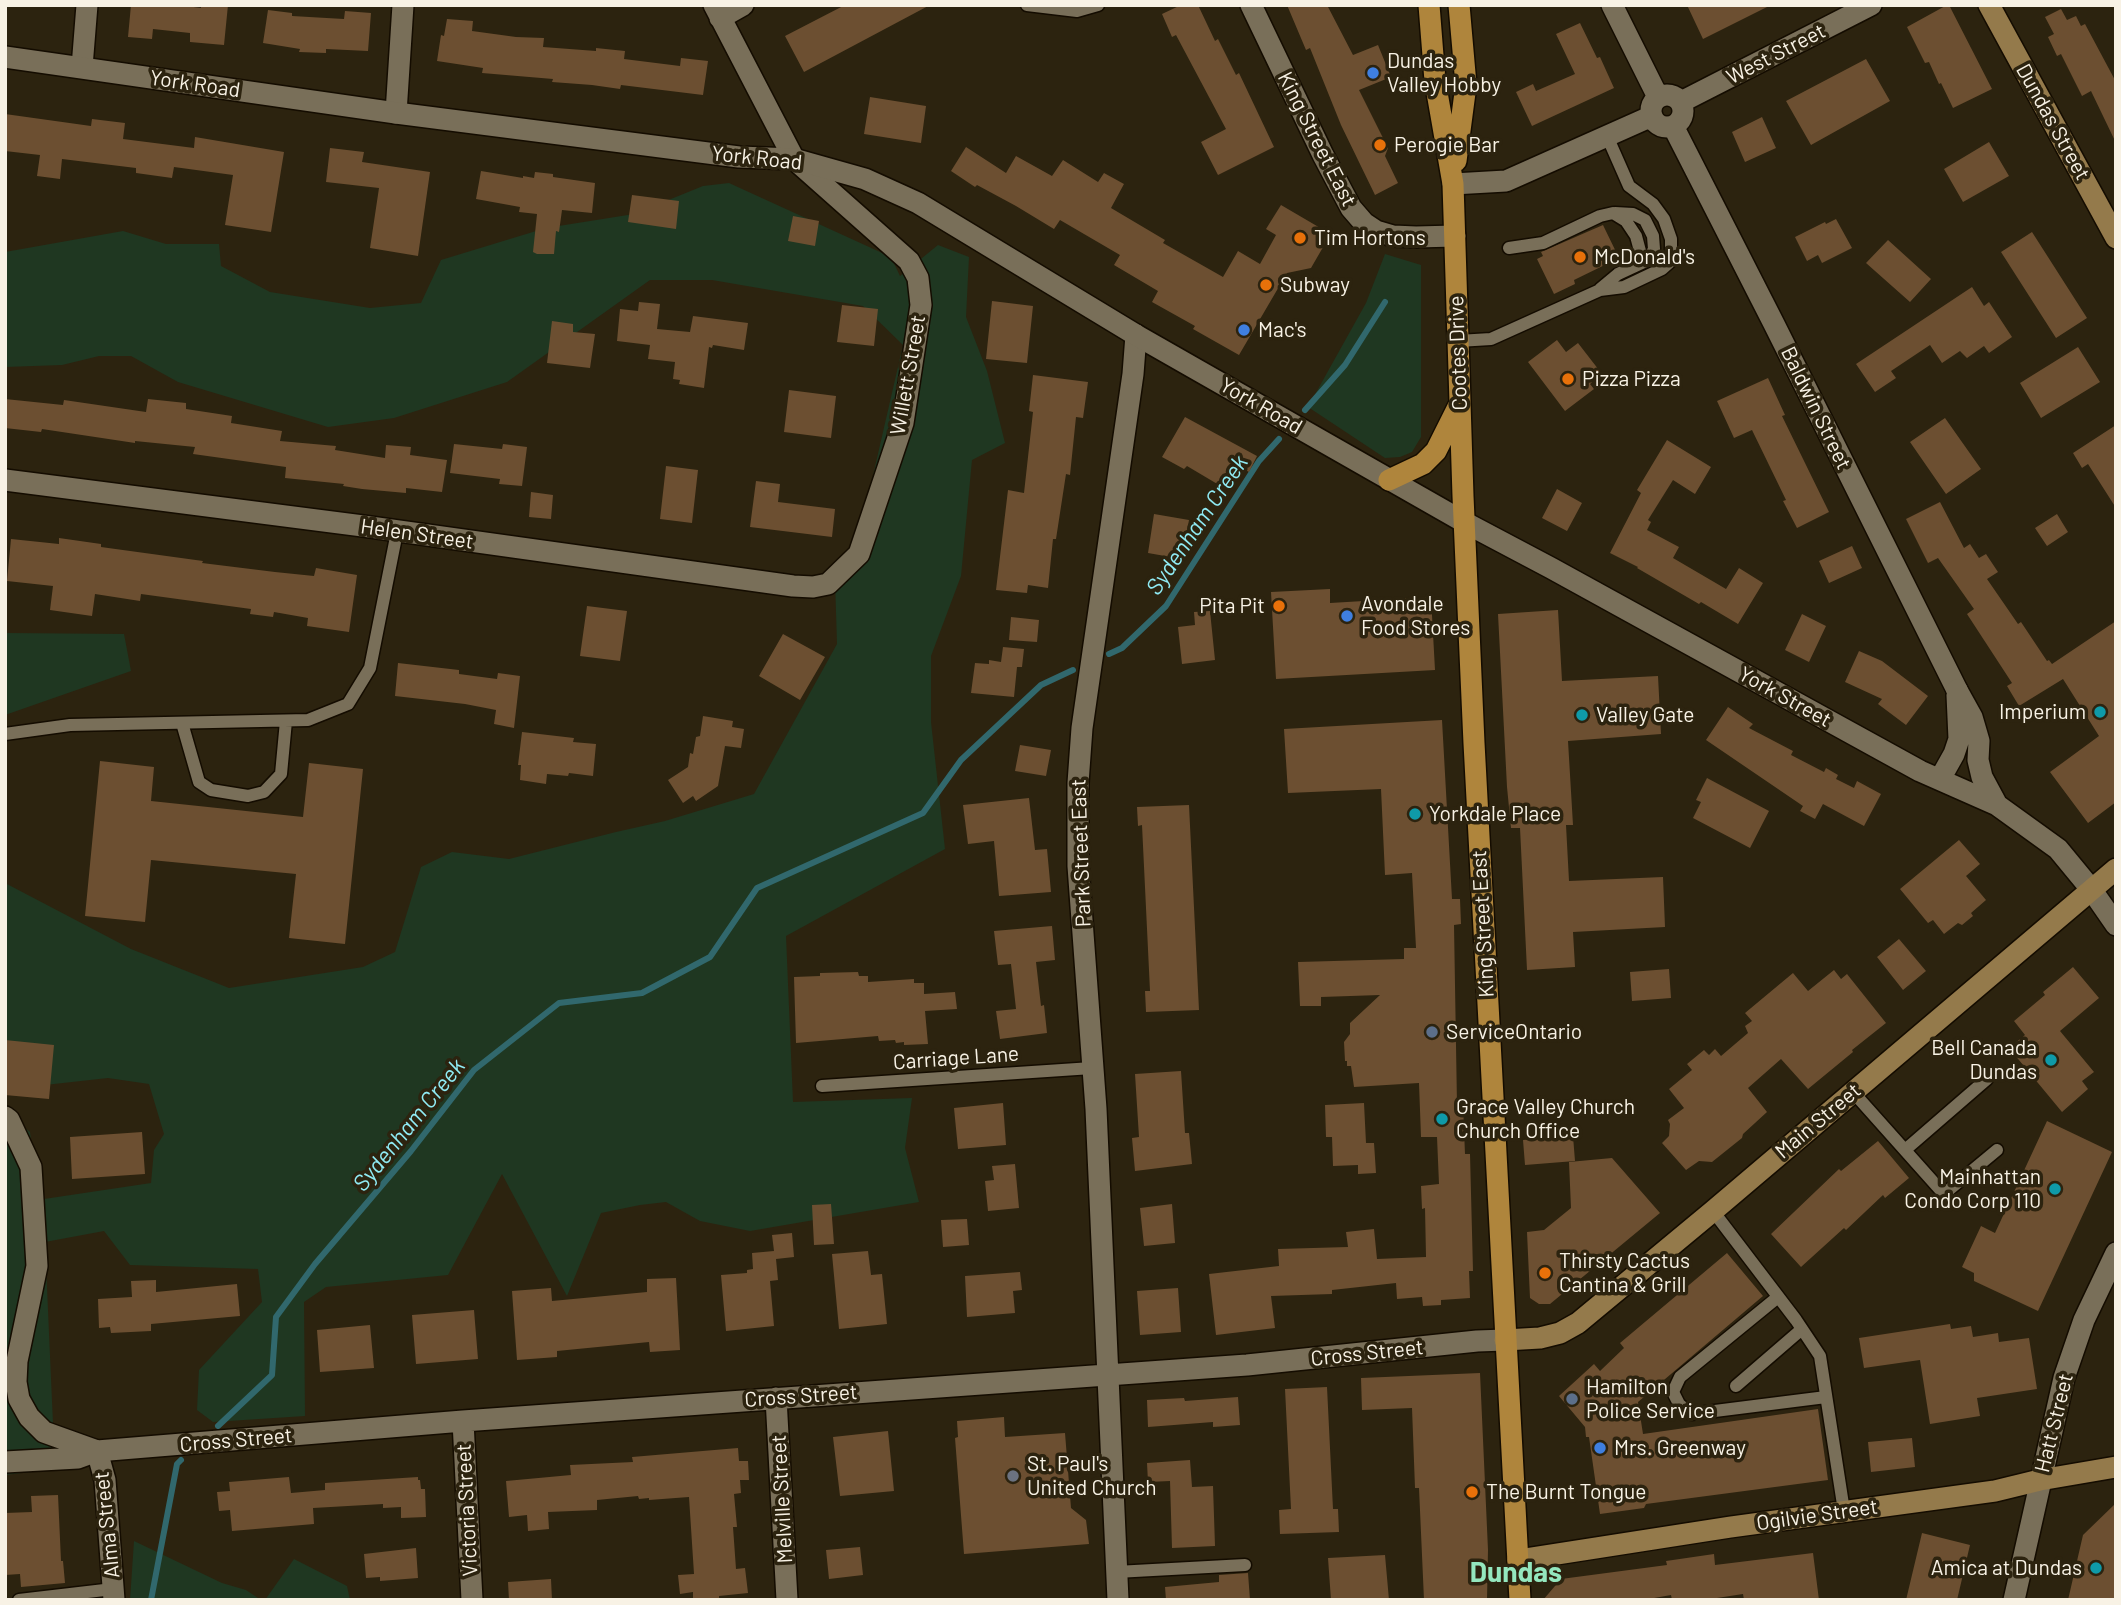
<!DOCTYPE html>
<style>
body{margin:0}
#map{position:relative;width:2121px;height:1605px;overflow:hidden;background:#2c230f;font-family:Barlow,sans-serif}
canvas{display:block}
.frame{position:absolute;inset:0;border:7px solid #f8f2e5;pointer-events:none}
</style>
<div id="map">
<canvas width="2121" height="1605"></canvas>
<div class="frame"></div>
</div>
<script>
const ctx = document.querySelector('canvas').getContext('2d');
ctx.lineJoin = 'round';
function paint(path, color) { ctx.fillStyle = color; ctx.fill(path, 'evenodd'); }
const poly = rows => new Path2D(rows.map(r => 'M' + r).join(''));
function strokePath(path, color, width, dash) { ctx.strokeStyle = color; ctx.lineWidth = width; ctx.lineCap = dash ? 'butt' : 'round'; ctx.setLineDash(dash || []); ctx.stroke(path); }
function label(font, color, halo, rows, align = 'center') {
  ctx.font = font + ' Barlow,sans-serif'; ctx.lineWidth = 7; ctx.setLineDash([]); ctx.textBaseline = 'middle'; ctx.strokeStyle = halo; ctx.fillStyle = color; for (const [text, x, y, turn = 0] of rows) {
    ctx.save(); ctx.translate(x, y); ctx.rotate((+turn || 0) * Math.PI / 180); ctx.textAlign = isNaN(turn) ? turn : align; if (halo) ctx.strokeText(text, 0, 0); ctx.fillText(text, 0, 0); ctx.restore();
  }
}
paint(poly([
 [729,183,891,257,900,276,938,245,969,257,966,317,987,371,1005,443,972,460,961,576,931,656,931,722,945,849,786,936,793,1102,912,1098,905,1148,919,1202,750,1231,700,1221,666,1202,640,1205,601,1213,567,1296,502,1174,448,1275,326,1287,304,1302,305,1416,213,1422,197,1410,199,1370,262,1302,258,1269,130,1265,104,1231,45,1242,55,1469,5,1475,5,1111,30,1132,43,1233,44,1199,151,1183,154,1150,164,1134,149,1084,108,1078,36,1086,5,1084,5,883,131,949,229,988,363,967,395,952,421,867,452,852,509,859,616,832,665,821,754,794,837,644,835,579,857,545,903,345,863,306,712,280,650,280,507,382,394,418,328,427,178,382,131,356,99,356,62,365,5,367,5,252,123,231,166,244,219,244,221,266,270,292,370,308,421,303,441,260,546,228,634,214,703,186],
 [1385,254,1421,265,1421,437,1412,452,1400,457,1385,458,1308,407,1366,303],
 [5,633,124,634,131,671,5,715],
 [134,1541,222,1583,246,1590,261,1600,130,1600],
 [294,1559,347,1586,350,1600,265,1600]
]), '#1f3721');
strokePath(poly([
 [1305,410,1345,365,1385,302],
 [1109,654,1122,648,1166,606,1259,461,1279,439],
 [218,1426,272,1375,276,1317,315,1264,411,1151,474,1070,559,1003,642,993,710,957,757,888,923,813,961,760,1041,685,1073,670],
 [151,1600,177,1464,181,1460]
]), '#31686d', 6);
paint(poly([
 [131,5,178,5,201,8,201,5,228,5,224,45,190,42,190,33,153,29,152,39,128,37],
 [845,5,930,5,804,72,785,36],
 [1181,5,1198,5,1215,41,1218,39,1236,75,1239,73,1274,147,1218,175,1201,142,1226,129,1176,35,1172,37,1162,14],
 [1287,5,1327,5,1353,55,1378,45,1391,77,1359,90,1388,148,1385,156,1398,183,1375,195,1341,125,1310,48,1306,50],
 [1687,5,1771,5,1703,39],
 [1947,5,1949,5,1992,89,1953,108,1941,83,1939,84,1929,62,1925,63,1907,27],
 [2061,9,2067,20,2076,16,2081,26,2085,24,2116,82,2116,143,2091,91,2082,96,2061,54,2057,56,2048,37,2054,34,2045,17],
 [268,10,292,13,292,16,344,19,345,11,371,13,368,51,326,49,326,53,299,52,300,49,263,43],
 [447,19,473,21,472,31,516,37,544,38,543,47,596,51,596,48,625,51,624,59,680,66,681,58,708,61,703,95,621,85,620,89,592,85,552,82,553,79,482,73,483,68,437,61,441,35,444,36],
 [1580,23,1597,58,1600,57,1614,88,1532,126,1516,92,1533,84,1536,91,1575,74,1556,34],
 [1866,59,1890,101,1811,145,1786,101],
 [870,97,926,106,921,143,864,134],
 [5,114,91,126,92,119,125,123,123,139,194,148,195,137,284,152,271,232,225,225,233,175,174,167,172,178,136,173,136,168,62,159,60,179,37,176,40,155,5,151],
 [1762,117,1776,148,1745,162,1732,132],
 [1989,142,2009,176,1963,202,1944,169],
 [966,147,1006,173,1016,156,1052,176,1063,160,1098,182,1104,173,1124,184,1111,208,1165,240,1163,243,1223,277,1238,251,1260,264,1276,235,1266,229,1281,205,1322,229,1326,242,1311,268,1287,273,1239,355,1193,329,1195,326,1152,302,1158,291,1114,265,1120,255,1060,220,1054,229,1049,226,1016,206,977,185,975,187,951,171],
 [330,148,364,152,362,162,430,172,418,256,370,248,379,188,326,182],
 [481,171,523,178,523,176,534,178,535,172,553,174,553,177,595,183,592,213,562,210,559,232,556,231,554,254,537,254,533,252,537,214,519,212,520,207,476,199],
 [632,195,679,201,676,229,628,222],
 [793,216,819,221,815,246,788,241],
 [1836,219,1852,248,1822,263,1818,255,1807,261,1795,237,1825,222,1826,224],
 [1603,225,1619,258,1574,280,1575,284,1554,294,1537,259,1543,256,1541,252],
 [2032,232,2087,318,2056,338,2001,252],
 [1888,240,1931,279,1910,302,1866,263],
 [1972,287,1984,306,1989,302,2012,337,1989,353,1984,346,1967,358,1960,351,1942,363,1930,345,1891,371,1896,378,1875,392,1856,364],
 [992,301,1033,306,1027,363,986,359],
 [639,302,660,304,657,329,690,332,693,316,748,323,744,350,713,345,712,348,709,347,704,388,679,384,680,380,673,379,675,362,648,359,650,345,617,341,620,309,638,311],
 [842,305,878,309,874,346,837,342],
 [552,321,573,324,573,332,595,334,590,368,547,363],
 [1557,340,1566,352,1578,343,1602,374,1590,384,1594,389,1565,411,1528,362],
 [2078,347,2100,382,2041,418,2020,383],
 [1033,375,1088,382,1083,418,1076,417,1070,475,1066,474,1056,539,1053,539,1048,588,1028,585,1027,593,996,590,1008,490,1024,493,1033,412,1029,411],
 [1768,378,1785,415,1782,416,1829,512,1797,528,1783,501,1786,500,1752,430,1734,438,1717,401],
 [789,390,836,396,831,438,784,432],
 [5,399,63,405,64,400,146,412,148,399,186,403,186,409,232,416,231,423,282,431,280,441,336,446,335,450,385,458,386,445,411,447,410,455,447,460,442,492,406,488,406,493,362,489,343,486,344,484,285,478,286,467,193,454,195,447,135,441,135,443,42,429,41,432,5,428],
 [1185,417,1257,456,1249,472,1232,462,1219,485,1187,466,1184,469,1162,457],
 [1945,418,1981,469,1946,494,1910,442],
 [2116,425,2116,508,2088,464,2082,468,2073,453],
 [1667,440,1711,467,1695,494,1673,480,1648,520,1651,522,1647,530,1679,547,1673,558,1726,589,1739,568,1763,583,1738,624,1701,602,1699,604,1637,568,1638,567,1610,553,1641,493,1637,490],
 [454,444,502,449,503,444,527,447,522,486,499,484,500,479,450,473],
 [666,466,698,470,692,523,660,519],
 [756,481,780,484,778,502,835,509,832,537,750,527],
 [1557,489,1582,503,1567,531,1542,518],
 [531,492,553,495,551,519,529,517],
 [1940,502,1964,548,1970,544,1979,558,1986,554,1998,572,1987,579,2018,624,2021,622,2047,661,2049,660,2052,664,2116,621,2116,802,2088,823,2050,772,2099,736,2063,679,2019,706,2007,686,2012,683,1967,614,1974,609,1938,558,1928,563,1906,519],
 [1154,514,1189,520,1182,559,1148,553],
 [2057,514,2068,532,2047,546,2035,528],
 [59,538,101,544,101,547,203,561,202,563,275,572,314,576,316,568,357,575,349,632,307,626,308,618,274,612,273,617,250,614,251,609,141,594,140,601,95,594,92,616,50,610,53,586,7,581,11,539,59,544],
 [1852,546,1862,568,1829,583,1819,561],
 [1330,589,1330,603,1431,597,1435,670,1276,679,1271,592],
 [587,606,627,611,620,661,580,656],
 [1558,610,1562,681,1658,676,1661,734,1568,741,1573,825,1566,825,1569,881,1663,877,1665,927,1573,932,1575,967,1527,970,1520,828,1511,828,1507,787,1498,614],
 [1210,611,1215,660,1182,664,1178,627,1195,625,1194,612],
 [1802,614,1826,626,1809,662,1785,650],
 [1011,617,1039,620,1037,642,1009,640],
 [783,634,825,657,800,700,759,676],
 [1003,647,1024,649,1022,667,1017,667,1014,697,971,693,975,663,989,664,989,660,1001,662],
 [1859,651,1882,661,1928,696,1906,725,1878,704,1882,699,1845,682],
 [398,663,459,670,459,674,497,679,498,673,520,676,514,728,494,724,496,710,465,704,395,696],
 [1728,707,1753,724,1749,728,1793,751,1791,755,1824,772,1826,768,1838,775,1836,779,1854,788,1857,781,1881,794,1864,826,1823,804,1815,819,1800,811,1803,806,1706,740],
 [703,716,733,721,732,727,744,729,741,748,725,746,718,786,696,801,693,796,683,803,668,780,688,767,690,753,693,754,696,737,700,736],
 [1442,720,1452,899,1460,899,1461,924,1454,925,1457,1105,1463,1105,1465,1154,1470,1154,1473,1271,1469,1271,1470,1298,1441,1300,1441,1305,1423,1306,1422,1297,1397,1299,1396,1283,1332,1290,1332,1294,1271,1296,1275,1328,1216,1335,1209,1274,1279,1266,1278,1249,1348,1247,1346,1232,1374,1229,1377,1259,1426,1257,1425,1208,1422,1209,1421,1186,1439,1184,1437,1137,1421,1137,1419,1083,1354,1087,1351,1066,1347,1066,1347,1061,1345,1061,1344,1042,1350,1034,1350,1023,1380,995,1321,997,1321,1006,1300,1006,1298,962,1404,959,1404,948,1416,948,1412,873,1385,875,1381,789,1288,793,1284,729],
 [522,732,574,738,573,742,596,744,593,776,569,773,568,776,547,774,546,784,520,780,521,765,518,765],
 [1020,745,1051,750,1046,776,1015,771],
 [100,761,154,767,151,801,303,817,309,763,363,769,345,944,289,938,296,874,151,860,145,922,85,916],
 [1707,778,1769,811,1750,848,1693,818,1701,802,1696,800],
 [1029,798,1035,850,1047,849,1051,892,999,896,994,841,968,844,963,805],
 [1189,805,1199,1010,1146,1012,1145,991,1150,991,1142,825,1138,826,1137,807],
 [1959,840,1980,864,1966,876,1986,900,1971,913,1973,916,1962,925,1958,923,1944,934,1933,920,1928,923,1900,889],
 [1052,926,1055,960,1036,962,1041,1006,1044,1005,1047,1033,1000,1039,996,1011,1016,1009,1011,964,998,965,994,931],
 [1899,939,1926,971,1903,990,1877,957],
 [2073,967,2099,998,2060,1031,2094,1072,2082,1081,2088,1089,2062,1112,2009,1048,2025,1035,2014,1021,2045,995,2043,992],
 [1669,969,1671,998,1632,1001,1630,972],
 [1834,970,1841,979,1847,974,1886,1023,1852,1050,1853,1052,1808,1089,1781,1059,1748,1088,1767,1112,1743,1134,1742,1138,1712,1162,1699,1161,1686,1170,1662,1143,1669,1136,1670,1124,1668,1120,1684,1108,1669,1089,1692,1070,1687,1064,1704,1050,1709,1055,1715,1049,1721,1056,1748,1033,1745,1026,1752,1021,1745,1013,1793,973,1808,991],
 [858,972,859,976,868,976,868,982,914,979,914,983,924,983,924,994,955,992,957,1009,925,1011,928,1044,904,1045,904,1042,896,1043,895,1040,879,1041,878,1036,796,1043,794,977,820,976,820,973],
 [5,1040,54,1045,49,1099,5,1095],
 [1181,1071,1185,1133,1189,1133,1192,1164,1135,1171,1132,1138,1139,1137,1135,1074],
 [1003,1103,1006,1145,958,1149,954,1108],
 [1364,1103,1366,1143,1374,1143,1376,1173,1358,1174,1358,1165,1333,1166,1332,1137,1326,1137,1325,1105],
 [2047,1121,2112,1152,2038,1311,1974,1281,1974,1273,1962,1267,1981,1226,1995,1233],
 [142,1132,145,1174,72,1179,70,1137],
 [1573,1136,1575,1161,1525,1165,1523,1140],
 [1878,1141,1909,1178,1885,1198,1883,1195,1846,1230,1844,1228,1801,1267,1771,1234,1839,1169,1841,1171],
 [1612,1158,1660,1213,1550,1304,1539,1304,1530,1298,1527,1232,1544,1230,1571,1208,1569,1162],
 [1015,1164,1019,1208,988,1211,985,1181,994,1180,992,1166],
 [831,1204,834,1244,814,1245,812,1205],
 [1172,1204,1175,1243,1144,1246,1140,1208],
 [967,1219,969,1245,943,1247,941,1220],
 [792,1233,794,1257,776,1259,778,1280,770,1281,774,1326,726,1331,721,1275,747,1273,747,1270,753,1269,752,1253,774,1251,772,1235],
 [868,1251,871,1275,882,1274,887,1324,839,1329,832,1254],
 [1727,1253,1763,1296,1638,1402,1643,1434,1818,1409,1828,1480,1646,1504,1644,1508,1600,1514,1589,1437,1586,1437,1585,1427,1559,1396,1594,1364,1600,1371,1624,1348,1620,1343],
 [1020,1272,1022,1290,1013,1291,1015,1313,967,1317,965,1276],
 [676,1278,680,1350,650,1352,649,1342,557,1351,557,1357,517,1360,512,1291,551,1288,552,1301,647,1292,647,1279],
 [156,1280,156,1292,237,1284,240,1316,151,1324,151,1331,111,1333,110,1327,99,1328,98,1299,132,1297,131,1281],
 [1178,1288,1181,1332,1140,1335,1137,1291],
 [474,1310,478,1359,416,1364,412,1315],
 [1950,1324,1951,1329,1971,1326,1973,1337,1998,1333,1999,1342,2029,1338,2037,1389,1977,1398,1980,1416,1930,1424,1920,1360,1864,1368,1859,1338],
 [370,1325,374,1368,320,1372,317,1330],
 [1480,1373,1488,1550,1487,1600,1424,1600,1419,1488,1415,1488,1412,1408,1362,1410,1361,1378],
 [1327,1387,1333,1509,1338,1509,1339,1532,1280,1534,1279,1510,1291,1509,1285,1389],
 [1238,1397,1240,1425,1213,1427,1213,1422,1148,1427,1147,1400,1184,1398,1185,1401],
 [1004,1417,1005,1437,1065,1433,1071,1508,1086,1520,1089,1544,964,1554,955,1438,958,1437,957,1421],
 [888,1431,894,1491,840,1496,833,1437],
 [1912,1438,1915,1467,1871,1472,1868,1442],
 [738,1448,739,1461,748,1461,749,1480,740,1480,741,1493,734,1494,737,1527,733,1527,736,1569,745,1568,748,1593,719,1596,719,1600,693,1600,693,1592,680,1594,678,1575,694,1574,689,1497,649,1500,649,1498,639,1499,638,1496,597,1500,597,1510,548,1512,549,1529,528,1531,527,1515,509,1517,506,1481,571,1475,570,1465,633,1462,632,1457],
 [1190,1460,1192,1487,1213,1486,1215,1546,1172,1548,1170,1481,1148,1482,1147,1463],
 [289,1477,291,1493,325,1490,325,1483,418,1477,418,1480,420,1480,421,1489,425,1489,426,1517,401,1518,401,1507,383,1508,383,1504,313,1508,314,1524,232,1531,230,1510,219,1511,217,1492,230,1491,229,1482],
 [58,1495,61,1561,63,1561,65,1583,21,1587,20,1574,5,1575,5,1513,32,1512,31,1496],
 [2116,1503,2116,1600,2068,1600,2083,1535],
 [1922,1533,1970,1545,1957,1600,1906,1600],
 [860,1547,863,1575,829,1579,826,1550],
 [416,1548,418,1578,380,1581,380,1577,366,1578,364,1554],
 [1813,1553,1819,1600,1744,1600,1743,1594,1704,1600,1672,1600,1671,1595,1643,1600,1543,1600,1561,1579,1667,1565,1666,1561,1714,1554,1715,1565],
 [1385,1555,1389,1600,1331,1600,1328,1558],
 [1248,1573,1250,1600,1166,1600,1165,1587,1219,1582,1219,1575],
 [551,1579,552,1600,509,1600,508,1582]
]), '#6c4f31');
const service = poly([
 [1027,5,1077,11,1098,5],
 [1509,248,1543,243,1600,216,1613,213,1626,221,1636,236,1640,251,1639,258,1631,268],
 [1600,289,1618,274,1648,260,1654,249,1653,236,1645,220,1633,214,1615,213],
 [1458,341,1491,339,1600,290,1624,287,1662,269,1671,261,1671,239,1664,219,1653,204,1629,186,1607,136],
 [182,723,199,782,211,790,248,796,264,792,281,774,286,721],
 [5,734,70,725,308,720,348,704,370,668,397,532],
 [822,1086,1092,1068],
 [1853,1092,1944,1194,1997,1150],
 [1905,1150,1987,1079],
 [1713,1211,1796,1320,1820,1356,1844,1511],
 [1778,1297,1680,1377,1673,1392,1679,1404,1691,1414,1826,1397],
 [1736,1386,1802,1329],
 [1116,1572,1245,1565],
 [19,1600,113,1589]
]);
const minor = poly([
 [1251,5,1323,155,1351,208,1364,223,1376,231,1393,236,1416,237,1455,236],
 [1612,5,1658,97],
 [720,18,743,5],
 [82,67,87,5],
 '1651 111a16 16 0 1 1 32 0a16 16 0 1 1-32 0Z',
 [1681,102,1871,5],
 [396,113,403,5],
 [1673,126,1774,324,1957,690],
 [1453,184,1506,181,1652,116],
 [5,480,363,526,793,586,813,587,828,584,859,554,903,423,921,305,918,278,909,261,794,159,714,5],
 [5,1117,9,1120,31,1167,37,1266,17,1361,16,1382,19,1399,29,1417,44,1432,97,1451],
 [776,1398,787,1600],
 [463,1421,472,1600],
 [97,1451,105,1480,114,1600],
 [5,1462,78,1458,97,1451,463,1421,1247,1365,1477,1341,1505,1340],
 [1118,1600,1096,1109,1078,866,1078,783,1082,728,1133,374,1136,335]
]);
const tertiary = poly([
 [5,57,396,113,739,157,794,159,865,179,918,203,1136,335,1464,522,1551,568,1920,771,1997,805,2058,849,2091,889,2116,925],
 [1957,690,1972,717,1979,741,1978,760,1982,777,1997,805],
 [1940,779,1954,754,1959,739,1957,695],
 [2014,1600,2064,1378,2084,1320,2116,1253]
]);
const secondary = poly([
 [1989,5,2116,238],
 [1505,1340,1540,1338,1560,1333,1578,1323,1713,1211,2116,869],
 [1518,1560,1730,1527,1995,1491,2040,1480,2116,1467]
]);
const primary = poly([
 [1429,5,1435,81,1453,184,1463,496,1474,743,1520,1600],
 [1456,161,1466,85,1459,5],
 [1389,480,1423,464,1436,451,1458,407]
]);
strokePath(service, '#140c00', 15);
strokePath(minor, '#140c00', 24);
strokePath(tertiary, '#140c00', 24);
strokePath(secondary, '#140c00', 24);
strokePath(primary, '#140c00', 24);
strokePath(service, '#796f59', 12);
strokePath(minor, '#796f59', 21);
strokePath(tertiary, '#796f59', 21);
strokePath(secondary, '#947a4b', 21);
strokePath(primary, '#af853c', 21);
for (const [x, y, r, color] of [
 [1373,73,7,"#3f7fe0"],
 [1380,145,7,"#e8710a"],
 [1300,238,7,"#e8710a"],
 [1580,257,7,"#e8710a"],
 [1266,285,7,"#e8710a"],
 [1244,330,7,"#3f7fe0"],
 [1568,379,7,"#e8710a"],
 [1279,606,7,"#e8710a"],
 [1347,616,7,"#3f7fe0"],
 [2100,712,7,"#0f9aa8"],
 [1582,715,7,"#0f9aa8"],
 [1415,814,7,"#0f9aa8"],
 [1432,1032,7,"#5c6f8a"],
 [2051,1060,7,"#0f9aa8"],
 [1442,1119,7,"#0f9aa8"],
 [2055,1189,7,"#0f9aa8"],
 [1545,1273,7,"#e8710a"],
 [1572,1399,7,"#5c6f8a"],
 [1600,1448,7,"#3f7fe0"],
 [1013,1476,7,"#6b7280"],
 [1472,1492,7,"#e8710a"],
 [2096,1568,7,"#0f9aa8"]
]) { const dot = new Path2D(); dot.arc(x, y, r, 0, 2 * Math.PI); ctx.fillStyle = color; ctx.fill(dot); strokePath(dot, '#2c230f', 2.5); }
label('21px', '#f8f2e5', '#2c230f', [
 ["West Street",1776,54,-27],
 ["York Road",195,84,8],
 ["Dundas Street",2053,122,61],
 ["King Street East",1317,139,63],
 ["York Road",757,158,6],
 ["Cootes Drive",1458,353,-92],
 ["Willett Street",908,375,-80],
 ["York Road",1261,406,30],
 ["Baldwin Street",1816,408,64],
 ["Helen Street",417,534,8],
 ["York Street",1785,697,29],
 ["Park Street East",1081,853,-92],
 ["King Street East",1483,924,-93],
 ["Carriage Lane",956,1058,-4],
 ["Main Street",1818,1121,-40],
 ["Cross Street",1367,1353,-6],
 ["Cross Street",801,1396,-4],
 ["Hatt Street",2054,1423,-76],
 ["Cross Street",236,1440,-5],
 ["Melville Street",782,1499,-93],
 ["Victoria Street",467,1510,-93],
 ["Ogilvie Street",1817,1515,-8],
 ["Alma Street",107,1525,-96]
]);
label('21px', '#f8f2e5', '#2c230f', [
 ["Dundas",1387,61],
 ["Valley Hobby",1387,85],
 ["Perogie Bar",1394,145],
 ["Tim Hortons",1314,238],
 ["McDonald's",1594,257],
 ["Subway",1280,285],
 ["Mac's",1258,330],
 ["Pizza Pizza",1582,379],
 ["Avondale",1361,604],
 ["Food Stores",1361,628],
 ["Pita Pit",1265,606,"right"],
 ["Imperium",2086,712,"right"],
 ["Valley Gate",1596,715],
 ["Yorkdale Place",1429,814],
 ["ServiceOntario",1446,1032],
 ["Bell Canada",2037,1048,"right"],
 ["Dundas",2037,1072,"right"],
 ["Grace Valley Church",1456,1107],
 ["Church Office",1456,1131],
 ["Mainhattan",2041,1177,"right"],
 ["Condo Corp 110",2041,1201,"right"],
 ["Thirsty Cactus",1559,1261],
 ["Cantina & Grill",1559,1285],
 ["Hamilton",1586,1387],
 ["Police Service",1586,1411],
 ["Mrs. Greenway",1614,1448],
 ["St. Paul's",1027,1464],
 ["United Church",1027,1488],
 ["The Burnt Tongue",1486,1492],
 ["Amica at Dundas",2082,1568,"right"]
], 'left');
label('italic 23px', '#90ebf4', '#2c230f', [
 ["Sydenham Creek",1197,525,-56],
 ["Sydenham Creek",409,1125,-51]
]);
label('bold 28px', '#94e7be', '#2c230f', [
 ["Dundas",1516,1573]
]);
</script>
